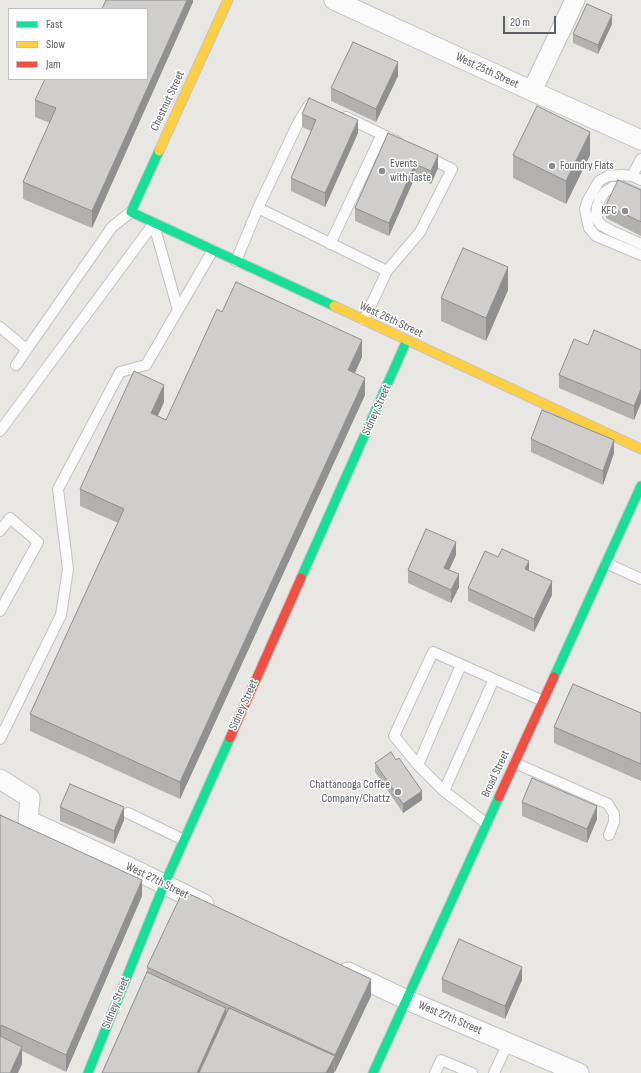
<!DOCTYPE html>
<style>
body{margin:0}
#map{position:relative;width:641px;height:1073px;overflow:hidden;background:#e9e7e4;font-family:"Sofia Sans Condensed",sans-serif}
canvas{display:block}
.legend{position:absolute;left:8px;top:8px;width:140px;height:72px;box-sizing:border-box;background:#fff;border:1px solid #bdbec0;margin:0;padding:5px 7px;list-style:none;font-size:12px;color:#5a5d61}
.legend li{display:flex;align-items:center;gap:8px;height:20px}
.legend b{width:20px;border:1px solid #bdbec0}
.scale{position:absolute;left:503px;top:16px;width:53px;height:18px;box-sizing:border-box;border:2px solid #5a5d61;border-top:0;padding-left:5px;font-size:12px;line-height:14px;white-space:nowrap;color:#5a5d61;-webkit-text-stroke:3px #fff;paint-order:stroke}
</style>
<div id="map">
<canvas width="641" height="1073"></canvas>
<ul class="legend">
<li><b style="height:5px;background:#16e098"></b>Fast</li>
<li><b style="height:5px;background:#ffcf43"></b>Slow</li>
<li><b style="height:5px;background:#f24e42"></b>Jam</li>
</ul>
<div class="scale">20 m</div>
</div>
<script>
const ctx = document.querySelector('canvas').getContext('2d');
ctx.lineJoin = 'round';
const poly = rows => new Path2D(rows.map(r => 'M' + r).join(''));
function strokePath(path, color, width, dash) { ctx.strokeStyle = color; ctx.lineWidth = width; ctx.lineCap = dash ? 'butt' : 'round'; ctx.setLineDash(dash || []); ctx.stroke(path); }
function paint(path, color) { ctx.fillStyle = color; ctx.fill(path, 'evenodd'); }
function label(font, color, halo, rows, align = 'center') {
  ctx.font = font + ' "Sofia Sans Condensed",sans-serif'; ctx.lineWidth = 3; ctx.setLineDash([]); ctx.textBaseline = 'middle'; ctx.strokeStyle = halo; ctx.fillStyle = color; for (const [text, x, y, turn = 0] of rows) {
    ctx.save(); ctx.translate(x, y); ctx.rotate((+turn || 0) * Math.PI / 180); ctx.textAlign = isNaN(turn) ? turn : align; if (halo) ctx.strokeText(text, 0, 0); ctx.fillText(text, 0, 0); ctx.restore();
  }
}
const lane = poly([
 [346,117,398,142],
 [632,176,641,159],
 [641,180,632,176,622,175,608,176,599,181,588,200,585,209,587,219,589,228,596,236,641,255],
 [641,195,623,187,613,187,605,192,600,199,597,207,596,215,598,221,601,225,612,231,641,244],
 [258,208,298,123,309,105],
 [154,225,178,310],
 [330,244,382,134],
 [236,261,258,208,387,271,364,320],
 [387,271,420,232,452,169,427,157],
 [0,327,26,349],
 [16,365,112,227,131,212],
 [0,431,154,223],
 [0,531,10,518,38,542,0,611],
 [606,563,641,579],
 [0,739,61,615,68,569,58,489,120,372,146,365,213,250],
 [515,763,608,804,614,814,614,822,609,835],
 [418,765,461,665],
 [444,791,494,679],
 [128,813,184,840],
 [487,824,444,791,418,765,394,736,433,652,543,701],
 [435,1073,441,1060,472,1073],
 [494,1073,508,1043]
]);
const street = poly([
 [334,0,532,91,641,140],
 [532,91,575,0],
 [0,779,30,798,28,820,125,865,204,904],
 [348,972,407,1000,579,1073]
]);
const fast = poly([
 [159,151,131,212,334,306],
 [301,578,407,340],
 [554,677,641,486],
 [88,1073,164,885,230,738],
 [373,1073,499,797]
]);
const slow = poly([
 [159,151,228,0],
 [334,306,641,449]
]);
const jam = poly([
 [230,738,301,578],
 [499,797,554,677]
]);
strokePath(lane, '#c3c3c4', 12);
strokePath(street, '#c3c3c4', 21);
strokePath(fast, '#c6c5c5', 11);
strokePath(slow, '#c6c5c5', 11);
strokePath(jam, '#c6c5c5', 11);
strokePath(lane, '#fcfbfb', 10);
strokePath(street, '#fcfbfb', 19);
strokePath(fast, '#16e098', 9);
strokePath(slow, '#ffcf43', 9);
strokePath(jam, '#f24e42', 9);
paint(poly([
 [193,0,193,2,92,228,23,199,23,182,50,123,35,117,35,100,147,79],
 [612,24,598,54,573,43,573,34],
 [398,76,376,122,331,101,331,88],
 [302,114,358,133,325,207,291,191,291,178,311,131,302,127],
 [388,133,438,168,431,184,415,177,389,236,355,221,355,208],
 [513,155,590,155,566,204,513,178],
 [641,190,641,236,606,218,606,205],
 [508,290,486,341,441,321,441,298],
 [222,312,362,357,355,373,365,395,180,799,30,731,30,714,118,523,80,506,80,489,164,402,158,416,166,420],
 [588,345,641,350,634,420,559,388,559,375],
 [531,439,614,453,603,485,531,452],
 [456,555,449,570,459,587,451,603,408,583,408,570],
 [529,571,552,595,534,632,468,601,468,588],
 [641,713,641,781,554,743,554,727],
 [375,763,422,800,403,813,375,772],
 [522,802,597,819,587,843,522,816],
 [60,807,124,820,114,844,60,821],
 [0,815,142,896,66,1072,22,1051,22,1064,0,1073],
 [147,967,371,996,335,1072,102,1073,147,972],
 [442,979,522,980,505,1019,442,992]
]), '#b2b1b0');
paint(poly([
 [187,0,193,0,193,2,92,228,92,211],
 [612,15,612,24,598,54,598,45],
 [398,62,398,76,376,122,376,109],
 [358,120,358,133,325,207,325,193],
 [590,132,590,155,566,204,566,181],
 [438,155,438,168,431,184,431,171],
 [415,164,415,177,389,236,389,223],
 [508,267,508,290,486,341,486,318],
 [362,340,362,357,348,387,348,370],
 [365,378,365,395,180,799,180,782],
 [164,385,164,402,151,430,151,413],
 [641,389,641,403,634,420,634,406],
 [614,440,614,453,603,485,603,471],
 [456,542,456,555,444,581,444,568],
 [529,561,529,574,525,569],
 [459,574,459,587,451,603,451,590],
 [552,581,552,595,534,632,534,619],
 [422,791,422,800,403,813,403,804],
 [597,806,597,819,587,843,587,829],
 [124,807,124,820,114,844,114,831],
 [142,880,142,896,66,1072,66,1055],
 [522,967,522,980,505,1019,505,1006],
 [371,979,371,996,335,1072,335,1055],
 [226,1008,226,1025,204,1073,197,1073],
 [1,1025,1,1042,0,1044,0,1027],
 [22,1047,22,1064,18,1073,10,1073],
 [335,1056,334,1073,326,1073]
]), '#919090');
const building = poly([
 [106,0,187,0,92,211,23,182,56,108,35,100,45,79,147,79,147,9,102,9,106,0],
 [587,4,612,15,598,45,573,34,587,4],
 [353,42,398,62,376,109,331,88,353,42],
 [309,98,358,120,325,193,291,178,316,120,302,114,309,98],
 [537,106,590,132,566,181,513,155,537,106],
 [388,133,438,155,431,171,415,164,389,223,355,208,388,133],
 [618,180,641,190,641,222,606,205,618,180],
 [463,248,508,267,486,318,441,298,463,248],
 [236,282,362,340,348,370,365,378,180,782,30,714,124,509,80,489,134,371,164,385,151,413,166,420,217,309,222,312,236,282],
 [594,330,641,350,641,389,634,406,559,375,574,339,588,345,594,330],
 [542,410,614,440,603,471,531,439,542,410],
 [426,529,456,542,444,568,459,574,451,590,408,570,426,529],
 [502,549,529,561,525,569,552,581,534,619,468,588,485,551,498,557,502,549],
 [573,684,641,713,641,764,554,727,573,684],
 [391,752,396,760,399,758,422,791,403,804,375,763,391,752],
 [532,778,597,806,587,829,522,802,532,778],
 [70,784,124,807,114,831,60,807,70,784],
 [0,815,142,880,66,1055,1,1025,0,1027,0,815],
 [183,891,371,979,335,1055,147,967,183,891],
 [459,939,522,967,505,1006,442,979,459,939],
 [147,972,203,998,226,1008,197,1073,102,1073,147,972],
 [229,1008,335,1056,326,1073,199,1073,229,1008],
 [0,1036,22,1047,10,1073,0,1073,0,1036]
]);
paint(building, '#cfcecd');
strokePath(building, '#919090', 1);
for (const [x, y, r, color] of [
 [552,166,4,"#8c8d8f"],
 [382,171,4,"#8c8d8f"],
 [625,211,4,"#8c8d8f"],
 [398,792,4,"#8c8d8f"]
]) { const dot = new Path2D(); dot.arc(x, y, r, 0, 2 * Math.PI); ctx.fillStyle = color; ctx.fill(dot); strokePath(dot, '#fff', 1.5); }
label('12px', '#5a5d61', '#fff', [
 ["West 25th Street",487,71,25],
 ["Chestnut Street",168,101,-65],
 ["West 26th Street",391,320,25],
 ["Sidney Street",377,410,-66],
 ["Sidney Street",244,705,-66],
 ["Broad Street",496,774,-65],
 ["West 27th Street",157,881,26],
 ["Sidney Street",116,1003,-68],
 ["West 27th Street",450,1018,23]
]);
label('12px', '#5a5d61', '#fff', [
 ["Events",390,164],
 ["with Taste",390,178],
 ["Foundry Flats",560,166],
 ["KFC",617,211,"right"],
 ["Chattanooga Coffee",390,785,"right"],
 ["Company/Chattz",390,799,"right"]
], 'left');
</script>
